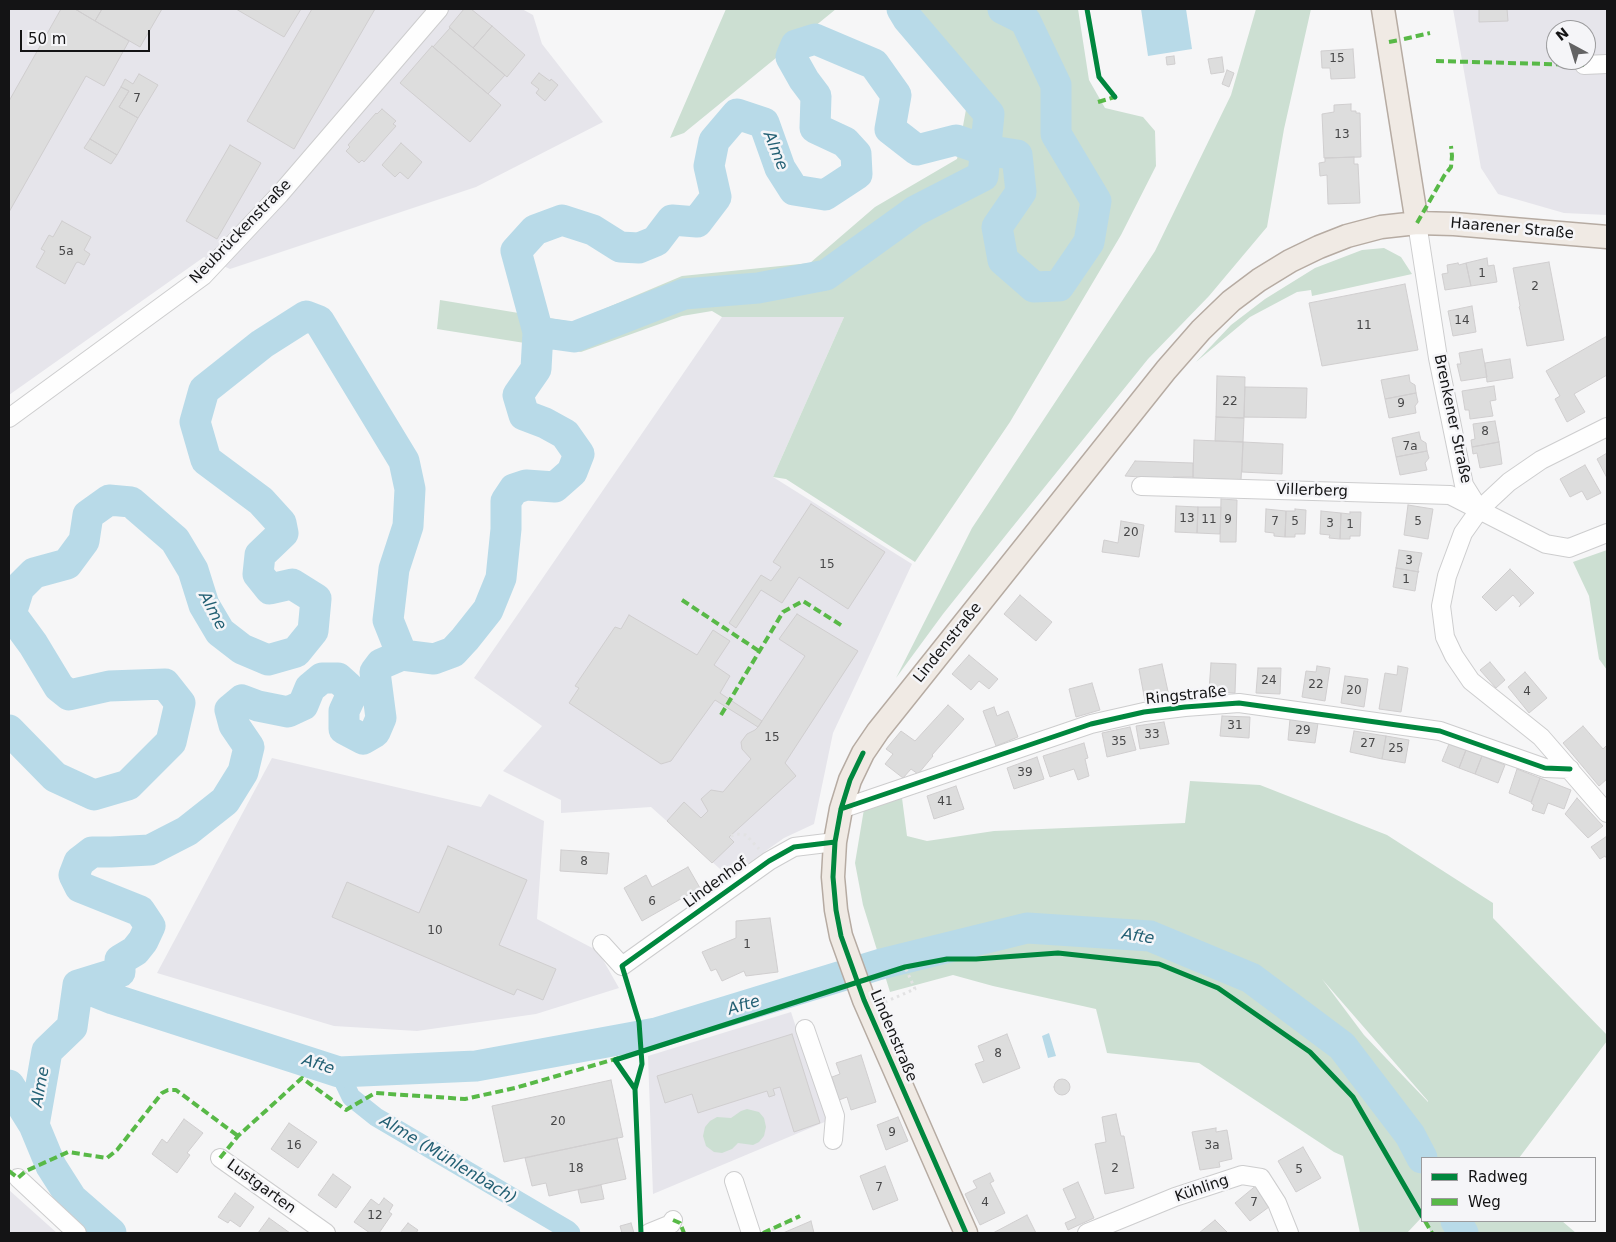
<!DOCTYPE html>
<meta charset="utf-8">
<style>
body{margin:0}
#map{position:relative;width:1616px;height:1242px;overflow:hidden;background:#f6f6f7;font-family:"DejaVu Sans",sans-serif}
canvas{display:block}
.frame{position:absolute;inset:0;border:10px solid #141415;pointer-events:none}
.legend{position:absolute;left:1421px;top:1157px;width:175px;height:65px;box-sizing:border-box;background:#f5f5f8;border:1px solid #9b9b9d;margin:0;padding:6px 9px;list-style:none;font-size:15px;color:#141415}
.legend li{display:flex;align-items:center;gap:10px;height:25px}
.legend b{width:25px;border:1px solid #9b9b9d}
.north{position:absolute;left:1546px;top:20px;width:50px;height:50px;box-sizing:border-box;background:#f5f5f8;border:1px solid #9b9b9d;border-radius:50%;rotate:321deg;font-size:14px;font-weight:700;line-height:20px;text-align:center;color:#141415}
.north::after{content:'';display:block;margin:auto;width:18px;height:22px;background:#636364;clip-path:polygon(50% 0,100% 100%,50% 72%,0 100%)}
.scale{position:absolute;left:20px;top:30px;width:130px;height:22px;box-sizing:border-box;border:2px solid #141415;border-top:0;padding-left:6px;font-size:15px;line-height:18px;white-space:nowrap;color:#141415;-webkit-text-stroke:4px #f5f5f8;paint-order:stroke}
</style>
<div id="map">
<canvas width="1616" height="1242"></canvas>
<div class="frame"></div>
<ul class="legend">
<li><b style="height:6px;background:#00873e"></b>Radweg</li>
<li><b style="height:6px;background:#58b947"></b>Weg</li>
</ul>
<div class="north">N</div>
<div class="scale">50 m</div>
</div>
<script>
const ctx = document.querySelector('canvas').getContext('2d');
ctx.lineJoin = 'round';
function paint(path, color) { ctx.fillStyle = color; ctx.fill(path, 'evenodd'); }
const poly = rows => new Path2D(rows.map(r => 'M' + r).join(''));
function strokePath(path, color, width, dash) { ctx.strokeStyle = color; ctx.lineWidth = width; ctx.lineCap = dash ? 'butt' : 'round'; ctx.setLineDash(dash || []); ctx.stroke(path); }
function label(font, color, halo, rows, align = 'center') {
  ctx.font = font + ' "DejaVu Sans",sans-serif'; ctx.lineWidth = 5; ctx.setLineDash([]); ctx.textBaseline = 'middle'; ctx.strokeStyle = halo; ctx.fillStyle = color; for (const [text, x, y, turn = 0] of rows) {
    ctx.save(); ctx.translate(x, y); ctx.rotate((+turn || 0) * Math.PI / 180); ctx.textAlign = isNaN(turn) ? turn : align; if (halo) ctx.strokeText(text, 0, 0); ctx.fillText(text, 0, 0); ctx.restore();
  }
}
paint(poly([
 [9,9,522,9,533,15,542,44,603,122,476,187,230,269,204,257,9,395],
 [1453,9,1607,9,1607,215,1564,213,1498,194,1481,168],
 [1556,30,1586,30,1586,60,1556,60],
 [722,317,844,317,773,477,912,564,833,733,814,824,784,838,729,877,651,807,561,813,561,800,503,771,542,726,474,678],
 [272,758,481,807,489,794,544,821,537,919,598,951,619,988,536,1014,417,1031,334,1026,157,973],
 [791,1012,827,1121,653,1194,648,1056],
 [9,1190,57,1233,9,1233]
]), '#e6e5eb');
paint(poly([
 [726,9,836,9,684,133,670,138],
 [890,9,1078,9,1089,80,1105,108,1143,117,1155,131,1156,166,1121,235,1010,422,915,562,786,479,773,477,844,317,722,317,712,311,682,316,581,352,437,329,440,300,573,322,682,276,810,263,875,207,957,159,967,104,899,24],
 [1256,9,1311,9,1284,129,1267,227,1209,296,1148,359,1010,530,943,614,896,678,972,528,1155,251,1231,95],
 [1384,248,1401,257,1412,274,1312,296,1311,290,1297,292,1250,317,1196,362,1231,325,1265,299,1315,268,1362,250],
 [1607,550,1607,670,1599,659,1589,596,1573,562],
 [1190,781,1260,785,1387,835,1493,903,1493,918,1607,1035,1607,1041,1519,1158,1422,1158,1422,1217,1407,1233,1360,1233,1343,1156,1334,1152,1199,1063,1107,1053,1096,1009,993,986,953,975,890,992,863,905,855,863,865,803,902,798,907,836,927,841,994,831,1185,823],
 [1322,979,1428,1101,1428,1102,1364,1035],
 [747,1109,759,1112,764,1118,766,1127,764,1136,759,1142,753,1145,738,1143,732,1149,722,1153,714,1152,706,1146,703,1136,705,1127,710,1121,717,1117,731,1118,741,1111],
 [1426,1221,1562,1221,1576,1233,1431,1233]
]), '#ccdfd2');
paint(poly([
 [1141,9,1186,9,1192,49,1148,56],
 [1049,1033,1056,1056,1048,1058,1042,1036]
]), '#b8dae8');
strokePath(poly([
 [339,1072,351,1097,376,1117,568,1230,571,1233]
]), '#b8dae8', 19);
strokePath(poly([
 [538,332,574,337,684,294,758,288,826,275,915,211,983,176,989,114,908,19,902,9],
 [9,730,55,777,94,795,128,785,171,742,180,703,165,684,109,686,69,695,59,687,33,644,11,614,19,588,34,573,67,564,84,541,88,515,109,500,131,502,175,540,193,570,204,605,220,632,242,649,268,660,296,652,313,631,316,599,292,584,270,589,258,574,260,555,283,533,281,523,261,501,206,460,195,422,204,390,262,344,306,316,319,321,404,461,410,489,408,526,394,569,388,620,402,655],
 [78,985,120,972,120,960,135,951,143,941,150,926,140,911,80,887,74,875,79,862,92,852,111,852,150,850,187,831,225,801,243,772,249,747,234,725,230,710,242,700,258,706,288,712,303,705,310,688,322,678,338,678,349,688,350,698,344,711,344,729,363,739,375,732,381,718,375,672,381,664,402,655,434,659,453,652,465,639,488,610,501,578,506,529,506,501,514,489,526,485,555,487,572,472,579,454,565,434,545,423,524,415,518,395,536,369,538,332,516,251,535,230,562,220,593,230,620,247,639,248,656,241,672,220,697,222,716,197,709,166,714,141,737,114,764,123,780,168,794,190,825,195,857,174,856,154,845,142,815,128,816,96,804,80,791,57,796,45,815,39,874,64,896,95,890,129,917,150,956,140,985,150,1017,155,1021,192,997,227,1003,260,1034,287,1059,286,1089,242,1096,201,1056,134,1056,85,1025,20,1003,9],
 [78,985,113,999,339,1072,476,1066,656,1033,881,964,1027,928,1150,936,1251,978,1342,1046,1410,1135,1422,1158],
 [78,985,72,1027,47,1051,34,1125,51,1166,72,1199,111,1233],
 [9,1085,34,1125],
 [1456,1221,1463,1233]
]), '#b8dae8', 31);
const building = poly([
 [61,9,75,9,129,41,104,86,86,76,9,212,9,101,61,9],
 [75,9,102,9,95,21,75,9],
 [102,9,162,9,140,47,95,21,102,9],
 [236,9,301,9,284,37,236,9],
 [312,9,375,9,294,149,247,121,312,9],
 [464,9,471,9,492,26,473,48,449,27,464,9],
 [1479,9,1507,9,1508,21,1479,22,1479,9],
 [492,26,525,55,507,77,473,48,492,26],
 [450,28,505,75,488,94,433,47,450,28],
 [432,46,501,105,470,142,400,83,432,46],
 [1353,49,1355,78,1331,79,1330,68,1322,68,1321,51,1353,49],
 [1174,56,1175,64,1167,65,1166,57,1174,56],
 [1222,57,1224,72,1211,74,1208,59,1222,57],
 [1227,70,1234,73,1229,87,1222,84,1227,70],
 [539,73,550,81,551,79,558,85,545,101,536,93,539,89,531,83,539,73],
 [139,74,158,85,138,118,119,107,129,91,121,87,125,79,133,84,139,74],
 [121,87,129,91,119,107,138,118,117,155,90,139,121,87],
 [1351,104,1351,111,1356,111,1356,113,1360,113,1361,157,1324,158,1322,114,1334,112,1334,105,1351,104],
 [382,109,396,121,393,124,396,126,364,162,362,160,359,163,346,151,350,147,348,145,376,113,377,114,382,109],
 [90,139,117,155,111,164,84,148,90,139],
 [401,143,422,162,408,179,400,172,395,177,382,165,401,143],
 [230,145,261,163,217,239,186,221,230,145],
 [1354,157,1354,164,1358,164,1360,203,1328,204,1327,175,1320,176,1319,163,1325,162,1325,158,1354,157],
 [62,221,91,237,84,250,90,254,84,265,78,262,76,263,65,284,36,267,45,251,41,249,49,235,53,237,62,221],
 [1487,258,1488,266,1494,265,1497,282,1471,286,1466,263,1487,258],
 [1549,262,1564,340,1527,346,1520,310,1519,307,1520,306,1513,268,1549,262],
 [1458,263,1459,265,1466,263,1471,286,1445,290,1442,274,1448,273,1447,265,1458,263],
 [1405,284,1418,350,1322,366,1309,303,1405,284],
 [1472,306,1476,332,1453,336,1448,311,1472,306],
 [1607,336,1607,375,1574,394,1585,412,1567,422,1555,399,1560,396,1546,371,1607,336],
 [1482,349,1487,377,1461,381,1457,364,1461,364,1459,353,1482,349],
 [1510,359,1513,378,1487,382,1485,363,1510,359],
 [1409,375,1410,382,1415,385,1416,393,1385,399,1381,380,1409,375],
 [1217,376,1245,377,1244,418,1216,417,1217,376],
 [1494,386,1496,400,1490,401,1493,416,1470,419,1469,410,1465,410,1462,391,1494,386],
 [1245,387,1307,388,1306,418,1244,417,1245,387],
 [1416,393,1418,402,1415,406,1416,413,1389,418,1385,399,1416,393],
 [1216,417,1244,418,1243,442,1215,441,1216,417],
 [1495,421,1499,442,1472,447,1471,440,1475,439,1473,424,1495,421],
 [1419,432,1421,440,1426,443,1427,451,1396,457,1392,438,1419,432],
 [1194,440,1243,442,1241,480,1193,478,1194,440],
 [1243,442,1283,444,1282,474,1242,472,1243,442],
 [1499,442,1502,464,1480,468,1477,453,1473,454,1472,447,1499,442],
 [1427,451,1429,458,1425,463,1427,470,1400,475,1396,457,1427,451],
 [1607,453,1607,478,1597,459,1607,453],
 [1135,461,1193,463,1193,477,1173,477,1172,479,1125,476,1135,461],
 [1585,465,1601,493,1587,500,1582,491,1570,497,1560,479,1585,465],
 [1221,499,1237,500,1236,542,1220,542,1221,499],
 [811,504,885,552,848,609,799,577,782,603,761,590,736,628,729,623,761,575,771,581,781,567,773,562,811,504],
 [1408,505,1433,509,1428,539,1404,535,1408,505],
 [1176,506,1198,507,1197,533,1175,532,1176,506],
 [1198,507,1221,507,1220,534,1197,533,1198,507],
 [1266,509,1286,511,1285,537,1274,536,1274,533,1265,532,1266,509],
 [1295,509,1306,510,1305,534,1295,534,1295,537,1285,537,1286,511,1295,511,1295,509],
 [1321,511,1341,513,1340,539,1329,538,1330,535,1320,534,1321,511],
 [1350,512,1361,512,1360,536,1350,536,1350,539,1340,539,1341,513,1350,514,1350,512],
 [1121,521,1144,525,1139,557,1102,552,1104,540,1118,543,1121,521],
 [1399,550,1422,553,1418,570,1419,572,1396,568,1399,550],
 [1396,568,1419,572,1418,572,1415,591,1393,587,1396,568],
 [1510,569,1534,593,1519,607,1521,604,1513,595,1496,611,1482,597,1510,569],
 [1020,595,1052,622,1036,641,1004,614,1020,595],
 [797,614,858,651,785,763,796,776,729,837,734,842,712,863,667,821,684,802,701,818,708,811,701,799,711,790,723,792,751,759,742,749,741,742,747,734,755,730,758,727,805,656,779,639,797,614],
 [629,615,697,655,713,630,730,641,714,665,730,676,720,693,762,721,758,727,715,700,671,761,661,764,569,703,579,688,575,686,615,627,621,629,629,615],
 [969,655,998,679,989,689,979,681,971,690,952,674,969,655],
 [1490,662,1505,680,1496,688,1480,670,1490,662],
 [1211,663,1236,664,1235,693,1209,691,1211,663],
 [1162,664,1169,696,1145,701,1139,669,1162,664],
 [1317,666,1330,668,1325,701,1302,697,1306,671,1316,672,1317,666],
 [1398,666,1408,668,1401,712,1379,709,1385,673,1397,675,1398,666],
 [1258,668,1281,668,1280,694,1256,693,1258,668],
 [1525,672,1547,698,1529,713,1508,687,1525,672],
 [1345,676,1368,679,1364,707,1341,703,1345,676],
 [1092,683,1100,710,1076,717,1069,689,1092,683],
 [948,705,964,719,932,755,933,756,918,774,911,769,903,778,885,764,893,754,886,749,901,731,915,741,948,705],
 [994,707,997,716,1008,711,1018,737,996,746,983,711,994,707],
 [1222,716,1250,717,1249,738,1220,736,1222,716],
 [1290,719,1318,723,1315,743,1288,740,1290,719],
 [1164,722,1169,744,1140,749,1136,726,1164,722],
 [1583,726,1603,749,1607,745,1607,779,1599,786,1563,743,1583,726],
 [1130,727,1136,750,1107,757,1102,733,1130,727],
 [1354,731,1386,736,1382,759,1350,752,1354,731],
 [1386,736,1409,740,1405,763,1382,759,1386,736],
 [1084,743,1088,758,1085,759,1089,776,1078,780,1074,769,1050,777,1043,756,1084,743],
 [1449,744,1466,750,1459,768,1442,761,1449,744],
 [1466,750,1482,756,1475,774,1459,768,1466,750],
 [1482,756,1505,765,1498,783,1475,774,1482,756],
 [1037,757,1044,779,1014,789,1007,768,1037,757],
 [1517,769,1540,778,1531,802,1509,793,1517,769],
 [1540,778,1571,790,1564,809,1548,803,1544,814,1532,810,1534,805,1531,803,1540,778],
 [956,786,964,809,934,819,927,796,956,786],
 [1577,798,1603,826,1588,838,1565,814,1577,798],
 [1607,836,1607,859,1605,856,1600,859,1591,847,1607,836],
 [448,846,527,880,499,945,556,969,543,1000,517,989,514,995,332,917,347,882,419,913,448,846],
 [561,850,609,853,607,874,560,871,561,850],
 [688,867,700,888,642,921,624,888,646,875,652,887,688,867],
 [770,918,778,972,746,976,744,971,722,981,716,969,711,971,702,952,736,938,736,921,770,918],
 [792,1034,820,1123,794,1132,780,1087,773,1089,775,1095,769,1097,767,1091,698,1113,692,1094,665,1103,657,1076,792,1034],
 [1007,1034,1020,1068,983,1083,975,1064,984,1061,978,1046,1007,1034],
 [861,1055,876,1102,851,1110,847,1097,839,1100,832,1077,840,1074,836,1063,861,1055],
 '1054 1087a8 8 0 1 1 16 0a8 8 0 1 1-16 0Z',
 [611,1080,623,1137,504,1162,492,1106,611,1080],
 [1116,1114,1121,1136,1124,1136,1134,1188,1105,1194,1095,1144,1106,1142,1102,1117,1116,1114],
 [898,1117,908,1141,886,1150,877,1125,898,1117],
 [184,1119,203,1133,187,1153,190,1155,177,1173,152,1154,162,1139,167,1143,184,1119],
 [289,1123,317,1142,298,1168,271,1149,289,1123],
 [1216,1128,1216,1132,1227,1130,1232,1159,1219,1162,1220,1167,1200,1170,1192,1132,1216,1128],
 [617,1138,626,1179,549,1196,546,1183,532,1186,525,1158,617,1138],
 [1303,1147,1321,1178,1296,1192,1278,1161,1303,1147],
 [885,1166,898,1200,873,1210,860,1176,885,1166],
 [990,1173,994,1181,990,1183,1005,1213,980,1225,965,1194,977,1188,973,1181,990,1173],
 [333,1174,351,1187,336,1208,318,1195,333,1174],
 [1078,1182,1094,1218,1068,1230,1065,1223,1076,1218,1063,1189,1078,1182],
 [1258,1184,1273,1204,1250,1221,1235,1203,1258,1184],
 [601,1185,604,1199,581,1203,578,1190,601,1185],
 [235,1193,254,1207,240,1227,230,1220,228,1223,218,1217,235,1193],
 [384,1198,393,1205,389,1212,392,1214,379,1233,370,1233,354,1222,371,1199,379,1205,384,1198],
 [1027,1215,1036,1233,993,1233,1027,1215],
 [269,1218,290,1233,258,1233,269,1218],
 [1215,1220,1228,1233,1199,1233,1215,1220],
 [811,1221,814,1233,783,1233,811,1221],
 [408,1223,418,1230,416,1233,400,1233,408,1223],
 [631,1223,634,1233,622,1233,620,1226,631,1223]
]);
paint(building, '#ddd');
strokePath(building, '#d0cecf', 1);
const minor = poly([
 [1584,65,1607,64],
 [1417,223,1438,358,1464,485,1479,509],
 [9,418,203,276,280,194,439,9],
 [1607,427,1541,460,1509,482,1480,509,1463,533,1447,576,1441,606,1445,637,1454,656,1471,681,1541,737,1607,813],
 [1141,486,1450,495,1546,544,1569,548,1607,533],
 [841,809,1091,724,1144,712,1185,707,1239,703,1440,731,1545,768,1570,769],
 [602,944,622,966,769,861,794,847,835,842],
 [805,1029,835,1116,833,1140],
 [220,1158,326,1233],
 [18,1178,77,1233],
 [734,1181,751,1233],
 [649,1233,671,1224,673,1220],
 [1087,1233,1175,1197,1242,1175,1261,1178,1277,1203,1289,1233]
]);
const major = poly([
 [1383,9,1417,223],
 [966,1233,864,1000,841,936,836,910,833,877,835,842,841,809,850,780,863,753,878,731,902,701,1166,370,1201,330,1231,301,1259,280,1290,261,1319,247,1347,236,1381,227,1417,223,1454,224,1607,237]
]);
strokePath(minor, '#cdcdce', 20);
strokePath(major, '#b6aba2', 25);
strokePath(poly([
 [731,836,737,834,746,835,759,849],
 [885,1002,915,989,905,967],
 [772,1230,800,1217]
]), '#e2e2e3', 3, [2.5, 4]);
strokePath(minor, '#fefefe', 18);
strokePath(major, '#f0eae4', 22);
strokePath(poly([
 [1404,39,1430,33],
 [1389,42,1400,40],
 [1436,61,1584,65],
 [1098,102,1115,97,1114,95],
 [1417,223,1444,176,1451,167,1452,156,1451,146],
 [682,600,759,651],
 [721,715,783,612,803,601,844,627],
 [220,1158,238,1136,302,1078,346,1110,375,1093,465,1099,515,1088,619,1058],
 [9,1171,18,1178,26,1171,68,1152,107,1158,117,1150,162,1093,168,1090,176,1090,238,1136],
 [673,1220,680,1223,684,1233],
 [1425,1221,1432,1233],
 [763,1233,800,1216]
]), '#58b947', 4, [8, 4]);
strokePath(poly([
 [1087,9,1099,77,1115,97],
 [863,753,850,780,841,809,835,842,833,877,836,910,841,936,864,1000,966,1233],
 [841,809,1091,724,1144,712,1185,707,1239,703,1440,731,1545,768,1570,769],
 [635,1089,615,1060,905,967,947,959,976,959,1058,953,1159,964,1218,988,1310,1052,1353,1097,1422,1216],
 [641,1233,635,1089,642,1064,639,1022,622,966,769,861,794,847,835,842]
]), '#00873e', 5);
label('12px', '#474748', null, [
 ["15",1337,59],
 ["7",137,99],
 ["13",1342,135],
 ["5a",66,252],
 ["1",1482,274],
 ["2",1535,287],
 ["14",1462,321],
 ["11",1364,326],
 ["22",1230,402],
 ["9",1401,404],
 ["8",1485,432],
 ["7a",1410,447],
 ["13",1187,519],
 ["11",1209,520],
 ["9",1228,520],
 ["7",1275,522],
 ["5",1295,522],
 ["5",1418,522],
 ["3",1330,524],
 ["1",1350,525],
 ["20",1131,533],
 ["3",1409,561],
 ["15",827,565],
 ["1",1406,580],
 ["24",1269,681],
 ["22",1316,685],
 ["20",1354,691],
 ["4",1527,692],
 ["31",1235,726],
 ["29",1303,731],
 ["33",1152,735],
 ["15",772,738],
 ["35",1119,742],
 ["27",1368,744],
 ["25",1396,749],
 ["39",1025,773],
 ["41",945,802],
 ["8",584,862],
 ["6",652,902],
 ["10",435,931],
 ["1",747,945],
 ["8",998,1054],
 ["20",558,1122],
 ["9",892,1133],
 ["16",294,1146],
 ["3a",1212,1146],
 ["18",576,1169],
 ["2",1115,1169],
 ["5",1299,1170],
 ["7",879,1188],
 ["4",985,1203],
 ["7",1254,1203],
 ["12",375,1216]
]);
label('15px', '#141415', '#f5f5f8', [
 ["Haarener Straße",1512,229,5],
 ["Neubrückenstraße",241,232,-46],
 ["Brenkener Straße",1452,419,78],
 ["Villerberg",1312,491,2],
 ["Lindenstraße",948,643,-51],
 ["Ringstraße",1186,696,-6],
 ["Lindenhof",716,883,-36],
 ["Lindenstraße",893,1036,67],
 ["Lustgarten",261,1187,36],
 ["Kühling",1202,1189,-19]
]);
label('italic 16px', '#225f73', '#f5f5f8', [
 ["Alme",775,151,68],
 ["Alme",212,611,62],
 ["Afte",1138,937,9],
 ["Afte",744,1006,-17],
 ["Afte",318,1065,18],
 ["Alme",41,1087,-80],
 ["Alme (Mühlenbach)",448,1160,31]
]);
</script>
